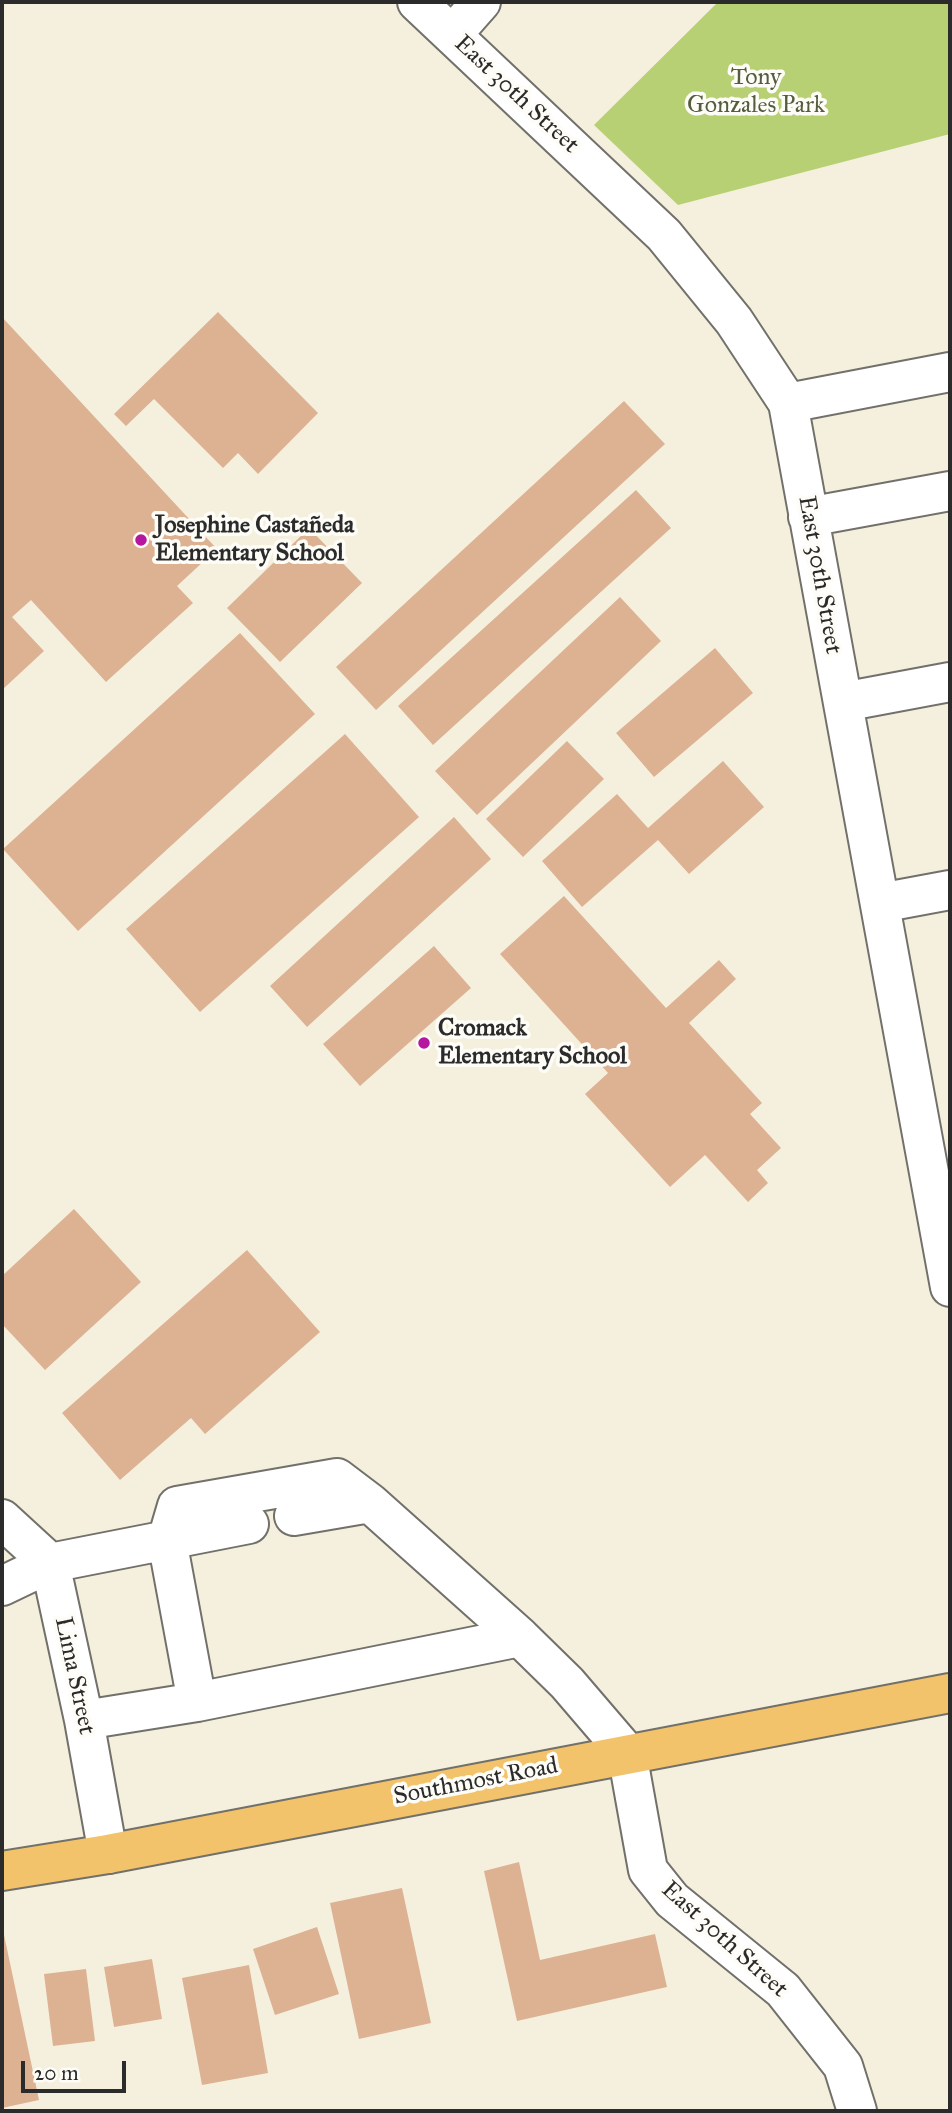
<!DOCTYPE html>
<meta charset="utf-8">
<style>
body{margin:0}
#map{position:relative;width:952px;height:2113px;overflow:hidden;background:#f5f0de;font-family:"IM FELL Great Primer",serif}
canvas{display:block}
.frame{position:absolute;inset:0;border:4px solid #2b2b2b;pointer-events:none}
.scale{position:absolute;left:21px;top:2061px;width:105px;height:32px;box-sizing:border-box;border:4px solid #2b2b2b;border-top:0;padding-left:9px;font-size:21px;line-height:24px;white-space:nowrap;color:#2b2b2b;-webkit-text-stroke:5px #fdfcf7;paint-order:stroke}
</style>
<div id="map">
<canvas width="952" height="2113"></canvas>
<div class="frame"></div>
<div class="scale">20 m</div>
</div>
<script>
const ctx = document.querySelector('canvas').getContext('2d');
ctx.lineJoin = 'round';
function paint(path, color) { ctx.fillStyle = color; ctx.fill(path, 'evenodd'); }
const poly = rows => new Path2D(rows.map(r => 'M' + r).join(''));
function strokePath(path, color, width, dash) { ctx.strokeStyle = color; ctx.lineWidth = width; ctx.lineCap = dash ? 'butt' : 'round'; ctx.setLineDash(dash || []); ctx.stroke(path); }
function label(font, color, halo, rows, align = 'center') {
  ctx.font = font + ' "IM FELL Great Primer",serif'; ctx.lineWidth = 7; ctx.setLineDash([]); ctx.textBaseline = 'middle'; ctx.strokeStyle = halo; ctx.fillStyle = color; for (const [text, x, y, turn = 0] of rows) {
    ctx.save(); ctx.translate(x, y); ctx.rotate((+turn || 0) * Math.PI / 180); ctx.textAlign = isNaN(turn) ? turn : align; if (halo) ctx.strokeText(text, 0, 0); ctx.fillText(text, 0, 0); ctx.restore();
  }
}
paint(poly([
 [718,2,950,2,950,134,678,205,594,125]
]), '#b8d074');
paint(poly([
 [218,312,318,413,258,474,238,453,223,468,154,399,126,426,114,414],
 [2,317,217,549,177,586,193,603,106,682,31,600,12,617,44,651,2,690],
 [624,401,665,444,376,710,336,667],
 [636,490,671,528,433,745,398,706],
 [309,528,362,583,280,662,227,608],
 [620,597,661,641,477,815,435,771],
 [240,633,315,714,78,931,3,849],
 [715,648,753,693,654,777,616,733],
 [345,734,419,817,200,1012,126,929],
 [567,741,604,779,523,857,486,819],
 [723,761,764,807,689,874,658,840,582,907,542,861,617,794,648,828],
 [454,817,491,859,307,1027,270,986],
 [564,896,666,1008,719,960,736,979,689,1023,762,1103,750,1114,781,1148,757,1170,768,1183,748,1202,705,1155,670,1187,585,1094,608,1073,500,954],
 [434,946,471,988,360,1086,323,1044],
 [74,1209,141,1282,45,1370,2,1324,2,1276],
 [247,1250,320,1332,205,1434,191,1418,120,1480,62,1413],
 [519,1862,540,1960,655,1934,667,1987,517,2021,484,1871],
 [402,1888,431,2023,359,2039,330,1903],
 [317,1927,339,1994,275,2015,253,1949],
 [3,1930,39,2100,2,2108,2,1931],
 [152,1959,162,2019,114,2027,104,1967],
 [249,1965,268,2073,202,2085,182,1978],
 [86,1969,95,2041,53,2046,44,1974]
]), '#ddb293');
const minor = poly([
 [417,2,664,235,734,321,788,403,950,1287],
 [452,35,481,2],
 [788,403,950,372],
 [808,517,950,491],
 [843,702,950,682],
 [880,903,950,890],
 [294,1516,370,1503,520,1637],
 [2,1519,50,1563,84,1720,108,1854],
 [2,1586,50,1563,249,1524],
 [197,1702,167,1540,177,1506,337,1478,370,1503],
 [84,1720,197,1702,520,1637,567,1683,627,1753,648,1870,672,1900,783,1990,843,2066,857,2111]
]);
const major = poly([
 [2,1871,108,1854,950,1693]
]);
strokePath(minor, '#72706a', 42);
strokePath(major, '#72706a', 42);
strokePath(minor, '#fff', 38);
strokePath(major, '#f2c36a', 38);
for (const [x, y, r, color] of [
 [141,540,7,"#b5179e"],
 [424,1043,7,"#b5179e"]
]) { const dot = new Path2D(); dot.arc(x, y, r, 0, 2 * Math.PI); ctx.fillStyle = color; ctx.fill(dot); strokePath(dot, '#fdfcf7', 2.5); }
label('24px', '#555d41', '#fdfcf7', [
 ["Tony",756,78],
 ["Gonzales Park",756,106]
]);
label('24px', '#2b2b2b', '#fdfcf7', [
 ["East 30th Street",516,95,43],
 ["East 30th Street",819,575,80],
 ["Lima Street",74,1676,78],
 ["Southmost Road",476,1782,-11],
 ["East 30th Street",724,1940,42]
]);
label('bold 24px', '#2b2b2b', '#fdfcf7', [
 ["Josephine Castañeda",155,526],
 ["Elementary School",155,554],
 ["Cromack",438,1029],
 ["Elementary School",438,1057]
], 'left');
</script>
